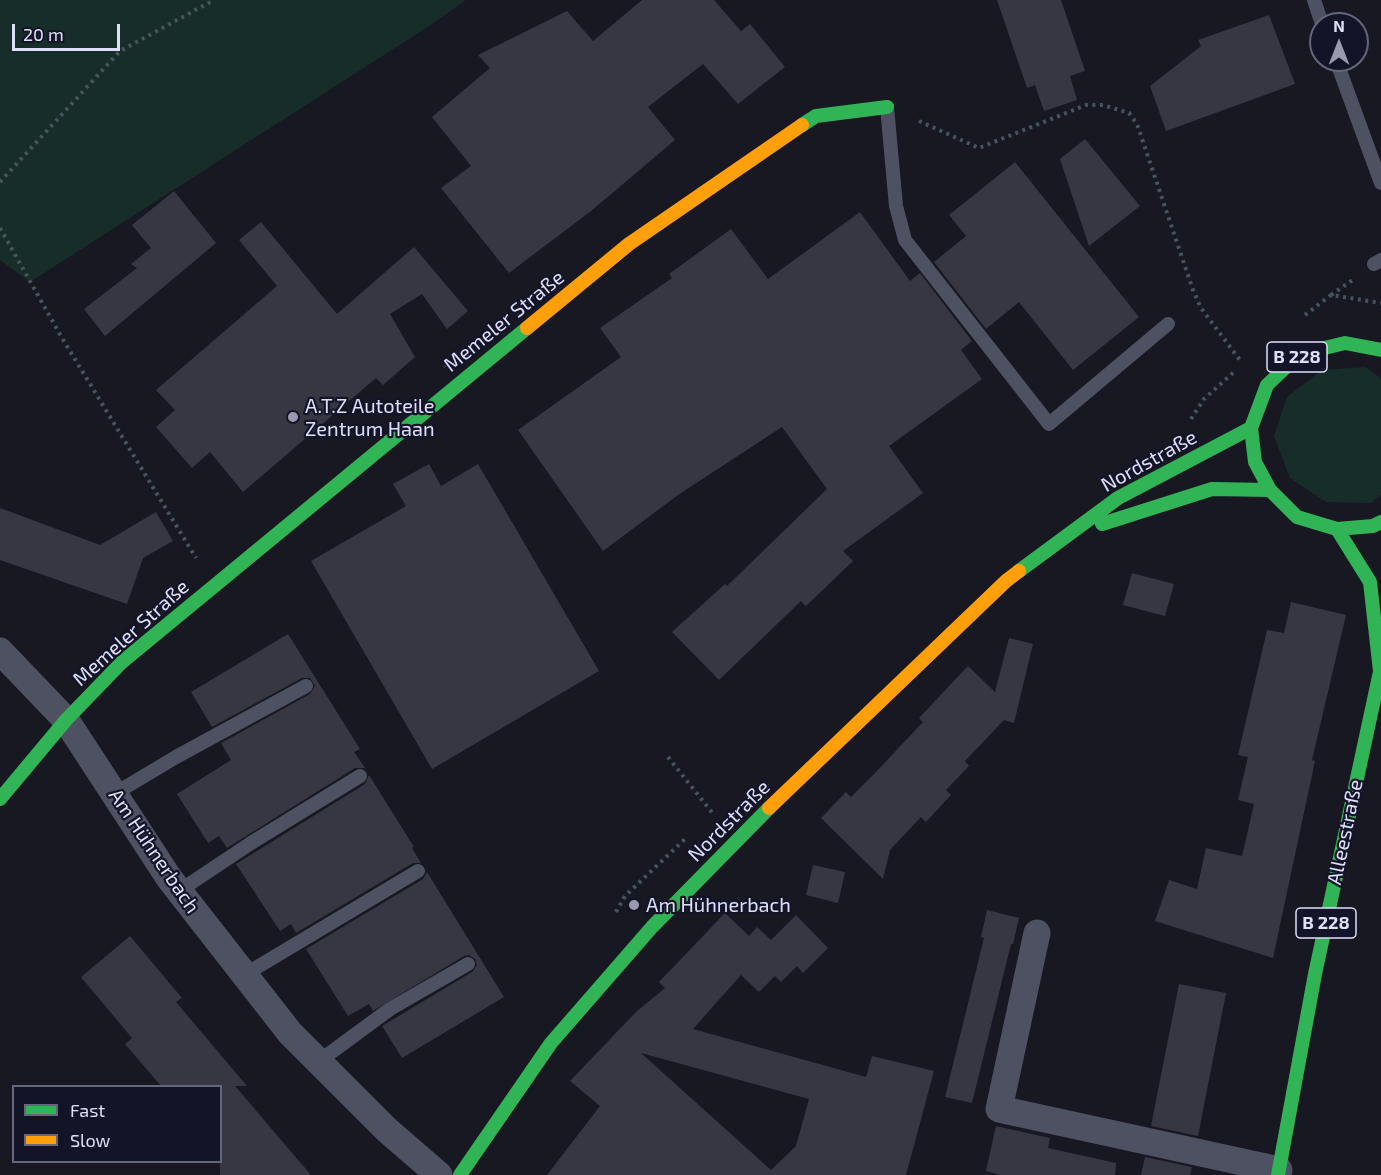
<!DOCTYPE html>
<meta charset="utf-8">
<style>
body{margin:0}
#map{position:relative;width:1381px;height:1175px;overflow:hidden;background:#181822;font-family:"Exo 2",sans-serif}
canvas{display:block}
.legend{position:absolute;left:12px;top:1085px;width:210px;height:78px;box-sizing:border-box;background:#131427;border:2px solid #64667c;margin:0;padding:8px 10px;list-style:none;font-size:18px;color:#dee0fb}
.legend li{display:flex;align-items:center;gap:12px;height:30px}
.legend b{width:30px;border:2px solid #64667c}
.north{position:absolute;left:1309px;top:12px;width:60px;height:60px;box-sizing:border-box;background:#131427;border:2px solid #64667c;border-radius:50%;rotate:0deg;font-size:16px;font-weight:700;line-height:24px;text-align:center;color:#dee0fb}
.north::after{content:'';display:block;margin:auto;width:21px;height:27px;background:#999aaf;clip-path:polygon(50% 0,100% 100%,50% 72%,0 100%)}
.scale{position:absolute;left:12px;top:24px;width:108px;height:27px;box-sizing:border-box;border:3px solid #dee0fb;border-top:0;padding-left:8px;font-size:18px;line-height:21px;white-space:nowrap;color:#dee0fb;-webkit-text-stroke:4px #131427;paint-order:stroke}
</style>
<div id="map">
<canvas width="1381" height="1175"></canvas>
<ul class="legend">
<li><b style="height:8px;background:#30b455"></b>Fast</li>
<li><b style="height:8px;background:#ff9f0a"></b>Slow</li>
</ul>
<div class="north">N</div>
<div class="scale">20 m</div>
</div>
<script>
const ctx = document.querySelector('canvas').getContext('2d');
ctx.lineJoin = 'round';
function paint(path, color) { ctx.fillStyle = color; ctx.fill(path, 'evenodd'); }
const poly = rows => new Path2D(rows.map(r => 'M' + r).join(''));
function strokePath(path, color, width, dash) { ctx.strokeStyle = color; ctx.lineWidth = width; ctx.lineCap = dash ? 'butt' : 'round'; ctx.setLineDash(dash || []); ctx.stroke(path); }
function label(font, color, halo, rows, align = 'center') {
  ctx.font = font + ' "Exo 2",sans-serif'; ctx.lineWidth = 4.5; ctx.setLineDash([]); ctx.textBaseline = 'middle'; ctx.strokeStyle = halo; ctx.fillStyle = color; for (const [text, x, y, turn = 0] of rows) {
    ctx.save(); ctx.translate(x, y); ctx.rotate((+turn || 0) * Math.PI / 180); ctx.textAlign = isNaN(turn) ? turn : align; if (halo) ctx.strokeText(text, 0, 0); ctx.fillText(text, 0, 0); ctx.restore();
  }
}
paint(poly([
 [0,0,466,0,426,28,30,282,0,260],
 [1365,367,1381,378,1381,495,1371,503,1326,502,1290,478,1274,436,1287,397,1322,370]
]), '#172d2a');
paint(poly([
 [642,0,714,0,741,31,750,24,785,67,738,104,703,64,648,107,675,140,591,211,509,273,441,188,471,166,432,117,490,68,478,55,567,11,593,41],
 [997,0,1061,0,1085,71,1070,76,1077,100,1044,111,1035,85,1027,88],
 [1269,15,1295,84,1166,131,1150,86,1201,46,1198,40],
 [1085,139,1140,206,1089,246,1060,159],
 [1015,162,1139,317,1073,370,1019,302,986,329,934,262,966,236,949,215],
 [174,191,216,243,105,336,84,309,137,268,131,264,151,248,132,225],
 [860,212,910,281,920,273,972,341,961,350,982,379,889,446,923,493,843,551,853,561,806,606,801,601,719,680,672,632,725,584,727,586,827,489,782,427,678,495,603,551,518,430,621,357,600,328,672,278,669,274,731,229,768,279],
 [261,222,337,314,414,247,468,311,447,329,422,294,390,314,415,357,383,385,376,378,243,492,210,452,192,468,156,427,175,410,156,390,277,286,239,240],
 [429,464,441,486,478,464,599,671,432,769,311,561,406,506,393,484],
 [0,508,100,545,156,512,173,541,143,558,127,604,0,560],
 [1132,573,1174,584,1165,616,1123,605],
 [1291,602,1346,615,1312,760,1315,761,1273,958,1155,921,1169,880,1197,889,1206,848,1242,856,1254,804,1238,800,1248,757,1238,755,1267,630,1284,633],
 [288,634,360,749,354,752,365,768,355,768,227,848,219,836,208,843,177,794,231,760,221,743,310,694,315,686,310,678,302,678,212,727,191,692],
 [1009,638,1033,644,1014,723,1004,720,965,761,969,766,946,790,951,795,926,822,921,817,890,850,883,879,821,818,846,792,851,797,875,773,923,722,919,718,968,666,995,692],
 [369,775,414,847,412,848,421,863,413,863,296,933,291,924,280,931,236,864,365,784],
 [813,865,845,872,838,903,806,895],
 [427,872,504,997,402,1058,382,1026,472,972,477,965,475,959,469,955,464,956,373,1011,369,1004,348,1016,306,949,423,879],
 [987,910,1019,918,1013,944,1011,944,972,1103,945,1097,984,938,981,937],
 [725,913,749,936,757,927,771,940,796,915,828,948,803,973,797,966,781,982,775,976,759,992,741,975,693,1029,866,1077,872,1056,934,1071,906,1175,547,1175,600,1106,570,1081,636,1012,665,988,659,982],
 [641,1053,809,1099,796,1146,771,1170],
 [130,936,182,998,176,1002,247,1086,235,1086,311,1175,220,1175,220,1086,161,1086,125,1044,132,1038,81,977],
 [1179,984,1226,993,1198,1136,1151,1126],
 [996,1126,1050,1138,1048,1148,1116,1163,1115,1175,1001,1175,986,1171],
 [1145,1157,1192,1167,1190,1175,1141,1175]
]), '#373743');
strokePath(poly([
 [919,121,979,148,1086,105,1103,105,1129,113,1137,124,1193,290,1201,308,1242,363],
 [0,182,120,51,214,0],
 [0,228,62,338,196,558],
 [1331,295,1354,279],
 [1305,315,1331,295,1381,303],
 [1191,419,1204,399,1234,372],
 [668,757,714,815],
 [616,912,625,896,685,839]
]), '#46545b', 4, [3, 4.5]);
strokePath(poly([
 [1314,0,1322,24],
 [1336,60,1381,183],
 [887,107,896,206,905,240,1049,424,1168,324],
 [1374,264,1381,260],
 [114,794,176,757,306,686],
 [179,891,251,843,360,776],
 [244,975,418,871],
 [318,1062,390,1009,468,964]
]), '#4e5161', 14);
strokePath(poly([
 [0,651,66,720,169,878,290,1033,387,1130,439,1175],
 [1037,933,999,1109,1279,1170]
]), '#4e5161', 27);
strokePath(poly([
 [802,125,816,116,887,107],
 [1381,350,1345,343,1300,354,1267,385,1251,428,1255,462,1270,490,1297,517,1337,529,1373,526,1381,522],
 [1102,524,1212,489,1270,490],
 [1337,529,1370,582,1380,671],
 [1019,571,1118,498,1251,428],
 [0,799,66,720,122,662,527,328],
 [460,1175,551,1043,652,927,769,808],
 [1278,1175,1315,974,1381,667]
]), '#30b455', 14);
strokePath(poly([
 [527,328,629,244,802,125],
 [769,808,1006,581,1019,571]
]), '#ff9f0a', 14);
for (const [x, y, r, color] of [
 [293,417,6,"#999aaf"],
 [634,905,6,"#999aaf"]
]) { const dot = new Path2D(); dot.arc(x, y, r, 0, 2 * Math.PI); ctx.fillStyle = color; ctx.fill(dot); strokePath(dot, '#131427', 2); }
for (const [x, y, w] of [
 [1297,357,60],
 [1326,923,60]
]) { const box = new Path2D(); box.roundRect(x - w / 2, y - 15, w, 30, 4.5); ctx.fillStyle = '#131427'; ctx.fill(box); strokePath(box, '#dee0fb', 1.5); }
label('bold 18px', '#dee0fb', null, [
 ["B 228",1297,357],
 ["B 228",1326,923]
]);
label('20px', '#dee0fb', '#131427', [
 ["Memeler Straße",504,321,-39],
 ["Nordstraße",1149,461,-29],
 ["Memeler Straße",131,633,-42],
 ["Nordstraße",729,821,-45],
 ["Alleestraße",1345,832,-78],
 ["Am Hühnerbach",154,851,56]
]);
label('20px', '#dee0fb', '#131427', [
 ["A.T.Z Autoteile",305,406],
 ["Zentrum Haan",305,429],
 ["Am Hühnerbach",646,905]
], 'left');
</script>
